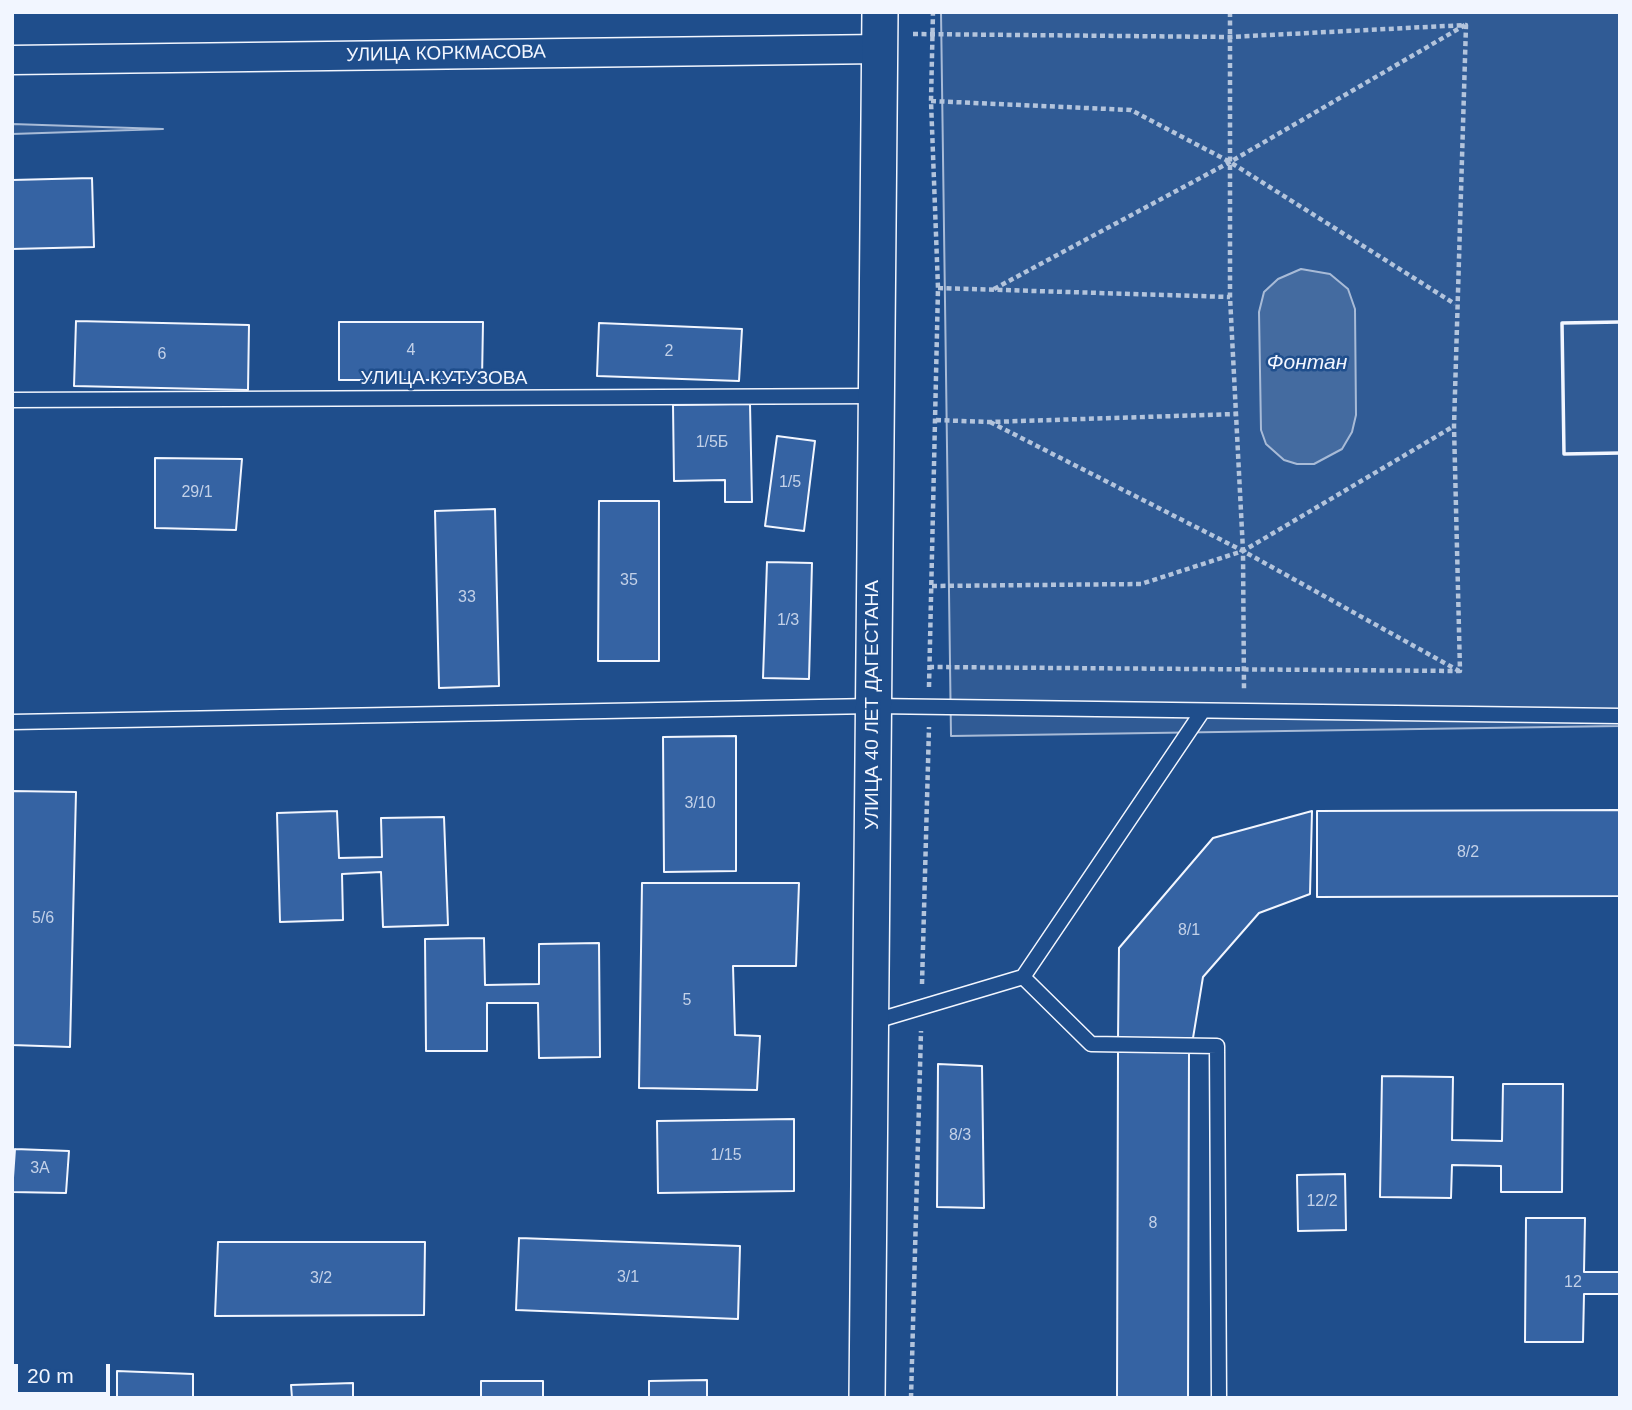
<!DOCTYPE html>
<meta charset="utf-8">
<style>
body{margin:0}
#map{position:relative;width:1632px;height:1410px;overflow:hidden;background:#1f4e8c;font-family:Helvetica,sans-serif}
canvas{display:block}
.frame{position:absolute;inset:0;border:14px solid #f2f6ff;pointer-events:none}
.scale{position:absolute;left:14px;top:1364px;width:96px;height:32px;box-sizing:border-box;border:4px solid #f2f6ff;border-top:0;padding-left:9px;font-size:21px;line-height:24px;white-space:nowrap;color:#f2f6ff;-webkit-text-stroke:5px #1f4e8c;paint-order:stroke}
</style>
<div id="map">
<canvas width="1632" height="1410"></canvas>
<div class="frame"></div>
<div class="scale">20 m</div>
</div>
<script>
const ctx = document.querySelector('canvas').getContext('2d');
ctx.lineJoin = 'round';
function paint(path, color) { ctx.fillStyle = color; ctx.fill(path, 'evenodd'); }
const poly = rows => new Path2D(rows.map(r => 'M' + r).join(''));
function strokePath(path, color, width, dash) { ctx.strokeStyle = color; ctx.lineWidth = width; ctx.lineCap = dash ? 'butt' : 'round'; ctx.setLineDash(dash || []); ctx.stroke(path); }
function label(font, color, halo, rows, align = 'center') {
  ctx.font = font + ' Helvetica,sans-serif'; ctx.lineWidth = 5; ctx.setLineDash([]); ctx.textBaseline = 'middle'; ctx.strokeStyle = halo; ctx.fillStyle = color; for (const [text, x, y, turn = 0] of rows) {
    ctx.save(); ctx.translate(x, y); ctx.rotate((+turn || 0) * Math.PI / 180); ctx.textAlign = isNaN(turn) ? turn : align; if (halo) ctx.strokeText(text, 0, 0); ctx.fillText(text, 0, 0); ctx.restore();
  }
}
const built = poly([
 [941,12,1620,12,1620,726,951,736,941,12],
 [12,124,163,129,12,134,12,124]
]);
paint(built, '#305b95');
strokePath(built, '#a8bbd7', 2);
const water = poly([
 [1301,269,1330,274,1348,289,1355,309,1356,415,1352,432,1342,449,1314,464,1297,464,1284,460,1266,444,1261,430,1259,312,1264,292,1278,279,1301,269]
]);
paint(water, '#446ba0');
strokePath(water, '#a8bbd7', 2);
const building = poly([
 [92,178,94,247,12,249,12,180,92,178],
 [76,321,249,325,248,390,74,386,76,321],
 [339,322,483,322,482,380,339,380,339,322],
 [599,323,742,329,739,381,597,376,599,323],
 [750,404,752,502,725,502,725,480,674,481,673,405,750,404],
 [777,436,815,441,804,531,765,526,777,436],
 [155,458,242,459,236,530,155,528,155,458],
 [599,501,659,501,659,661,598,661,599,501],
 [495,509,499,686,439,688,435,511,495,509],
 [767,562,812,563,809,679,763,678,767,562],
 [736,736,736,871,664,872,663,737,736,736],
 [12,791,76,792,70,1047,12,1045,12,791],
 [1620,810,1620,896,1317,897,1317,811,1620,810],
 [337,811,339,858,382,857,381,818,444,817,448,925,383,927,381,872,342,874,343,920,280,922,277,813,337,811],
 [1312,811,1310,894,1259,913,1203,977,1193,1038,1118,1039,1119,948,1213,838,1312,811],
 [642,883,799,883,796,966,733,966,735,1035,760,1036,757,1090,639,1088,642,883],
 [484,938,485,985,539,984,539,944,599,943,600,1057,539,1058,538,1003,487,1003,487,1051,426,1051,425,939,484,938],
 [1118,1051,1189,1051,1188,1398,1117,1398,1118,1051],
 [938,1064,982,1066,984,1208,937,1207,938,1064],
 [1382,1076,1453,1077,1452,1140,1502,1141,1503,1084,1563,1084,1562,1192,1501,1192,1501,1166,1452,1165,1451,1198,1380,1197,1382,1076],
 [794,1119,794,1191,658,1193,657,1121,794,1119],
 [15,1149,69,1151,66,1193,12,1192,15,1149],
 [1345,1174,1346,1230,1298,1231,1297,1175,1345,1174],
 [1526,1218,1585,1218,1584,1272,1620,1272,1620,1294,1584,1294,1583,1342,1525,1342,1526,1218],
 [519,1238,740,1246,738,1319,516,1310,519,1238],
 [218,1242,425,1242,424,1315,215,1316,218,1242],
 [117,1371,193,1374,193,1398,117,1398,117,1371],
 [707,1380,707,1398,649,1398,649,1381,707,1380],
 [481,1381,543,1381,543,1398,481,1398,481,1381],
 [353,1383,353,1398,292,1398,291,1385,353,1383]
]);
paint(building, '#3563a3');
strokePath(building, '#f2f6ff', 2);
const service = poly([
 [12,400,875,396],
 [12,722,873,706,1620,716],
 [1023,977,1091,1044,1217,1046,1219,1398],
 [872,1022,1023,977,1202,712]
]);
const minor = poly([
 [12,60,881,49]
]);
const tertiary = poly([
 [867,1398,880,12]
]);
strokePath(service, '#f2f6ff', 17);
strokePath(minor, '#f2f6ff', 31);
strokePath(tertiary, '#f2f6ff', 38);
strokePath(poly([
 [1230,12,1230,297,1243,551,1244,690],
 [913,34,1229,37,1466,25,1454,426,1460,671,930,667],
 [931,101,1131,110,1230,162,1455,304],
 [938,288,1230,297],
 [994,289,1230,162,1465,25],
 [936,420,990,422,1236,414],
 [990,422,1243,551,1459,671],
 [932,586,1141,584,1243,551,1454,426],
 [929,687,938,288,931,101,933,12],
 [922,984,929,727],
 [911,1398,921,1031]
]), '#b3c4dc', 4.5, [5, 3.5]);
strokePath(service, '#1f4e8c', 14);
strokePath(minor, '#1f4e8c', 28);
strokePath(tertiary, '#1f4e8c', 35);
strokePath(poly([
 [1620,322,1562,323,1564,454,1620,453]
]), '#f2f6ff', 3.5);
label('16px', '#c3d1e8', null, [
 ["4",411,351],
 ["2",669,352],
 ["6",162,355],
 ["1/5Б",712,443],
 ["1/5",790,483],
 ["29/1",197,493],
 ["35",629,581],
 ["33",467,598],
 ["1/3",788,621],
 ["3/10",700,804],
 ["8/2",1468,853],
 ["5/6",43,919],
 ["8/1",1189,931],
 ["5",687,1001],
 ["8/3",960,1136],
 ["1/15",726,1156],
 ["3А",40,1169],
 ["12/2",1322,1202],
 ["8",1153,1224],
 ["3/1",628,1278],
 ["3/2",321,1279],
 ["12",1573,1283]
]);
label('19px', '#f2f6ff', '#1f4e8c', [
 ["УЛИЦА КОРКМАСОВА",446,54,-1],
 ["УЛИЦА КУТУЗОВА",444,379],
 ["УЛИЦА 40 ЛЕТ ДАГЕСТАНА",873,705,-90]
]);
label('italic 21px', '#f2f6ff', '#1f4e8c', [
 ["Фонтан",1307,363]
]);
</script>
